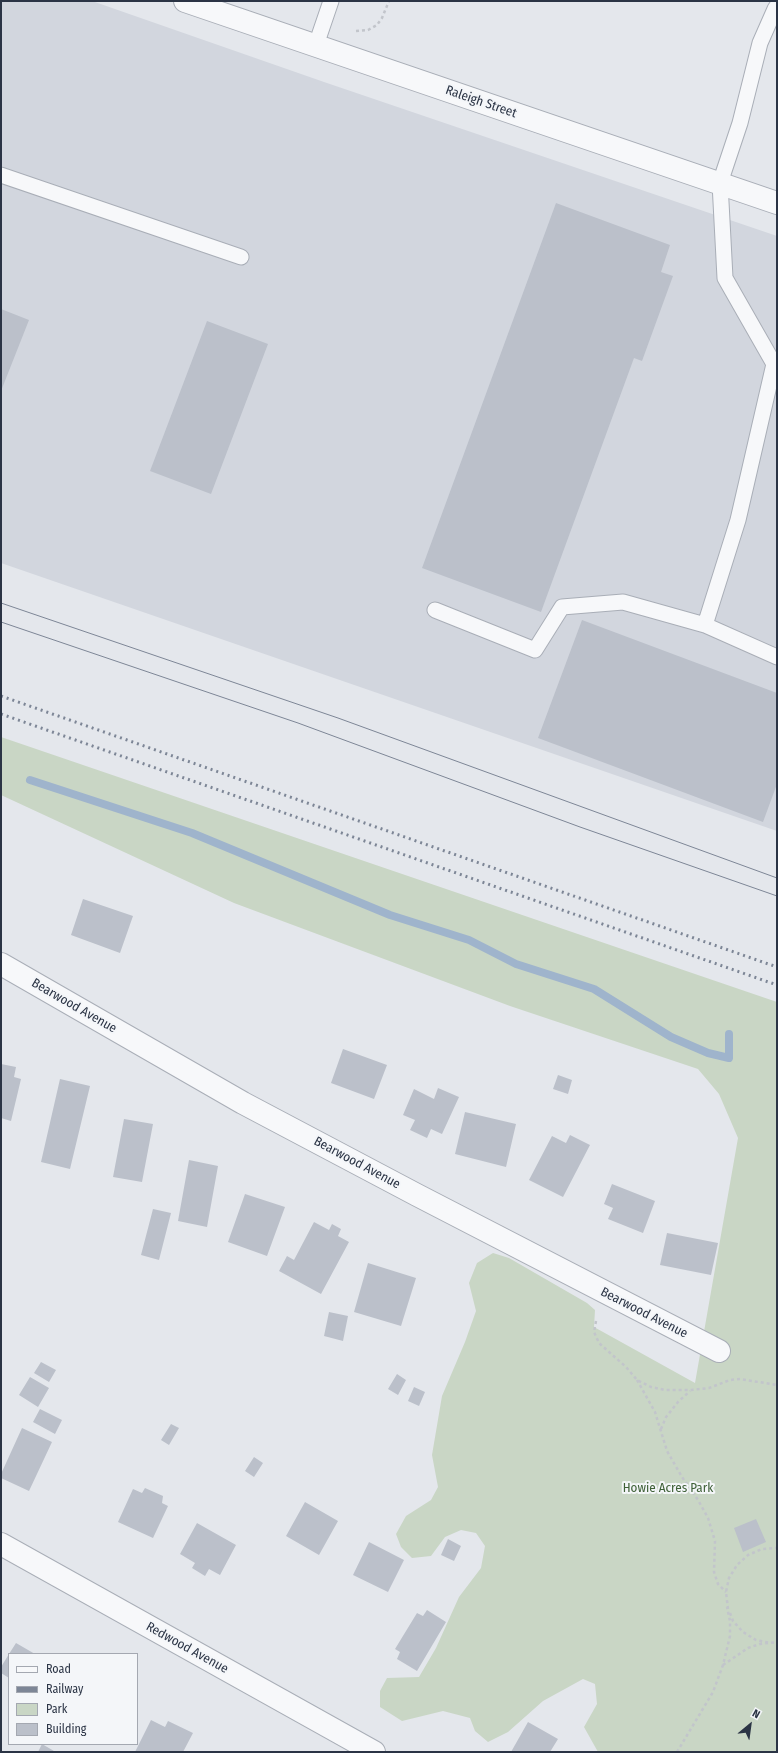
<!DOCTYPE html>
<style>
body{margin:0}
#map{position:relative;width:778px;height:1753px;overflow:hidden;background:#e4e7ec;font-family:"Fira Sans Condensed",sans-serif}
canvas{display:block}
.frame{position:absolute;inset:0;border:2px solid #2b3445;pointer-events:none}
.legend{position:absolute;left:8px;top:1653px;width:130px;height:92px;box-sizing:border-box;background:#f4f6f9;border:1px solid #a4a8b1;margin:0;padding:5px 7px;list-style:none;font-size:12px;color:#2b3445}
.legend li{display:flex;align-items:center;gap:8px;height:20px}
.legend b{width:20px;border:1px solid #a4a8b1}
.north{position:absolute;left:730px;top:1705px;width:40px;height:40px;-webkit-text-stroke:3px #f4f6f9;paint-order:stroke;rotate:29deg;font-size:11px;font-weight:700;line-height:16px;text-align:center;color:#2b3445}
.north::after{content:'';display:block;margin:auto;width:14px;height:18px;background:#2b3445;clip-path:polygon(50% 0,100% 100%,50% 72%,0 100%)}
</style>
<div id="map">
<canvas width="778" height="1753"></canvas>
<div class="frame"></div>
<ul class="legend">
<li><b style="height:5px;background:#f7f8fa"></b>Road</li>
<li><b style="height:5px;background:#7d8696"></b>Railway</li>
<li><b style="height:11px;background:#c9d6c5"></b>Park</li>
<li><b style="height:11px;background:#bbc0ca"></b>Building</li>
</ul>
<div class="north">N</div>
</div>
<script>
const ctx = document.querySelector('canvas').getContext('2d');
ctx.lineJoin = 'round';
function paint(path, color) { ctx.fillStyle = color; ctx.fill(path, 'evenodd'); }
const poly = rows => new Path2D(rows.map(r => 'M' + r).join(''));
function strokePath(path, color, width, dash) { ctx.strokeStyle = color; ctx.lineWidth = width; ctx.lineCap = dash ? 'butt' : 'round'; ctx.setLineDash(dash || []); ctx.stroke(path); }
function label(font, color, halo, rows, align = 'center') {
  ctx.font = font + ' "Fira Sans Condensed",sans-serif'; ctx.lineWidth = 4; ctx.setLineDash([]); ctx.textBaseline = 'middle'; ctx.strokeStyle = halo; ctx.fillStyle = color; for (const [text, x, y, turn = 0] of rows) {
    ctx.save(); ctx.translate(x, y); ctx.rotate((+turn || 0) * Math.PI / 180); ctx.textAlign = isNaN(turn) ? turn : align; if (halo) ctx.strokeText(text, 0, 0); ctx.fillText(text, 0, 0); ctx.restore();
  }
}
paint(poly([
 [1,1,92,1,324,82,777,236,777,831,1,563]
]), '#d2d6de');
paint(poly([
 [1,737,777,1002,777,1752,598,1752,584,1727,597,1704,595,1684,583,1679,543,1701,508,1732,488,1742,475,1731,470,1718,443,1711,402,1721,380,1707,380,1691,387,1678,419,1677,436,1648,459,1597,481,1568,485,1546,476,1533,461,1530,445,1537,431,1556,412,1558,401,1547,396,1534,406,1516,431,1500,438,1487,432,1455,442,1396,465,1342,476,1311,469,1283,477,1263,493,1253,509,1258,587,1303,595,1310,594,1327,695,1383,738,1138,719,1094,698,1069,510,1006,234,903,1,795]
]), '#c9d6c5');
strokePath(poly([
 [30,780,192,833,390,915,469,940,516,964,594,989,671,1037,708,1053,729,1058,729,1034]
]), '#9fb4cc', 8);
paint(poly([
 [556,203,670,245,661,272,673,276,642,361,634,358,541,612,422,568],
 [1,309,29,320,1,391],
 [207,321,268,344,211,494,150,471],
 [582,620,777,693,777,784,763,822,538,738],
 [83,899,133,916,120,953,71,935],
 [343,1049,387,1065,374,1099,331,1083],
 [1,1064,16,1067,14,1077,21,1079,11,1121,1,1118],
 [558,1075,572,1080,568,1094,553,1089],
 [60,1079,90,1086,70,1169,41,1162],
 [438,1088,459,1097,442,1134,431,1129,427,1138,410,1130,415,1120,403,1115,414,1089,434,1099],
 [465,1112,516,1124,506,1167,455,1154],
 [124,1119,153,1124,142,1182,113,1177],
 [570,1135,590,1145,563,1197,529,1180,552,1136,566,1143],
 [189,1160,218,1166,207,1227,178,1221],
 [612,1184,655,1201,643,1233,608,1219,613,1208,604,1204],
 [245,1194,285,1207,267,1256,228,1242],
 [153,1209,171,1213,159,1260,141,1255],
 [314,1222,329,1230,332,1224,341,1229,338,1236,349,1242,321,1294,279,1271,287,1256,294,1260],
 [667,1233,718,1243,711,1275,660,1265],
 [368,1263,416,1278,401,1326,354,1312],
 [329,1312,348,1316,343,1341,324,1336],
 [41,1362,56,1370,49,1382,34,1373],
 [397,1374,406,1380,398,1395,388,1389],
 [30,1377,49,1388,38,1407,19,1395],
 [414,1387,425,1392,419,1406,408,1401],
 [40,1409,62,1420,55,1434,33,1422],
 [171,1424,179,1428,169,1445,161,1440],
 [22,1428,52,1442,29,1491,1,1478,1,1474],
 [254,1457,263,1463,254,1477,245,1471],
 [145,1488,163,1496,162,1503,168,1506,153,1538,118,1522,133,1489,142,1493],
 [305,1502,338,1521,319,1555,286,1536],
 [756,1519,766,1542,743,1552,734,1528],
 [197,1523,236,1545,220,1575,209,1569,205,1576,192,1568,195,1563,180,1554],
 [448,1539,461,1546,454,1561,441,1555],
 [369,1542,404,1560,388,1592,353,1575],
 [427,1610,446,1622,417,1671,397,1659,400,1652,395,1649,417,1613,423,1616],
 [16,1643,35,1654,9,1654],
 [9,1654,9,1678,1,1673,1,1667],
 [151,1720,165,1727,168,1721,193,1733,183,1752,135,1752],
 [528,1722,558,1739,550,1752,511,1752],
 [42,1744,54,1751,54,1752,38,1752]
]), '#bbc0ca');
const service = poly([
 [777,6,775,9,760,43,740,123,720,183,725,278,774,364,738,520,705,625,777,657],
 [316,45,331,1],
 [1,175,241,257],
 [435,610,535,650,562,607,623,602,705,625]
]);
const minor = poly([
 [185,1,777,203],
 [1,964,243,1103,417,1195,719,1351],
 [1,1544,374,1752]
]);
strokePath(service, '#a9aeb7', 17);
strokePath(minor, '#a9aeb7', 24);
strokePath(poly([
 [356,31,368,30,377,25,382,18,389,1],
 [596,1321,594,1332,599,1343,626,1367,637,1380,651,1387,665,1390,691,1390,709,1388,730,1380,740,1379,777,1385],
 [637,1380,655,1412,667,1451,682,1477,698,1500,708,1518,715,1541,714,1572,718,1584,726,1592],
 [661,1429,666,1417,678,1402,690,1391],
 [728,1609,726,1592,729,1578,737,1565,748,1555,762,1549,777,1548],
 [730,1613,733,1621,743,1632,756,1640,770,1643,777,1642],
 [723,1665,748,1648,760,1644,768,1643],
 [677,1752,713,1692,723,1665,730,1636,730,1621,727,1607]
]), '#c2c5cb', 2.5, [3, 3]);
strokePath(service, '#f7f8fa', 15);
strokePath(minor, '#f7f8fa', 22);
strokePath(poly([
 [1,603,338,718,777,878],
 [1,622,298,723,580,827,777,896]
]), '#7d8696', 1);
strokePath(poly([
 [1,696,777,967],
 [1,714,777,985]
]), '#7d8696', 3, [2, 4]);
label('13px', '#2b3445', '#f4f6f9', [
 ["Raleigh Street",481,102,19],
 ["Bearwood Avenue",74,1006,30],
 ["Bearwood Avenue",357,1163,28],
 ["Bearwood Avenue",644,1313,27],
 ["Redwood Avenue",187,1648,29]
]);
label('13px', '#3f6138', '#f4f6f9', [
 ["Howie Acres Park",668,1488]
]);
</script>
